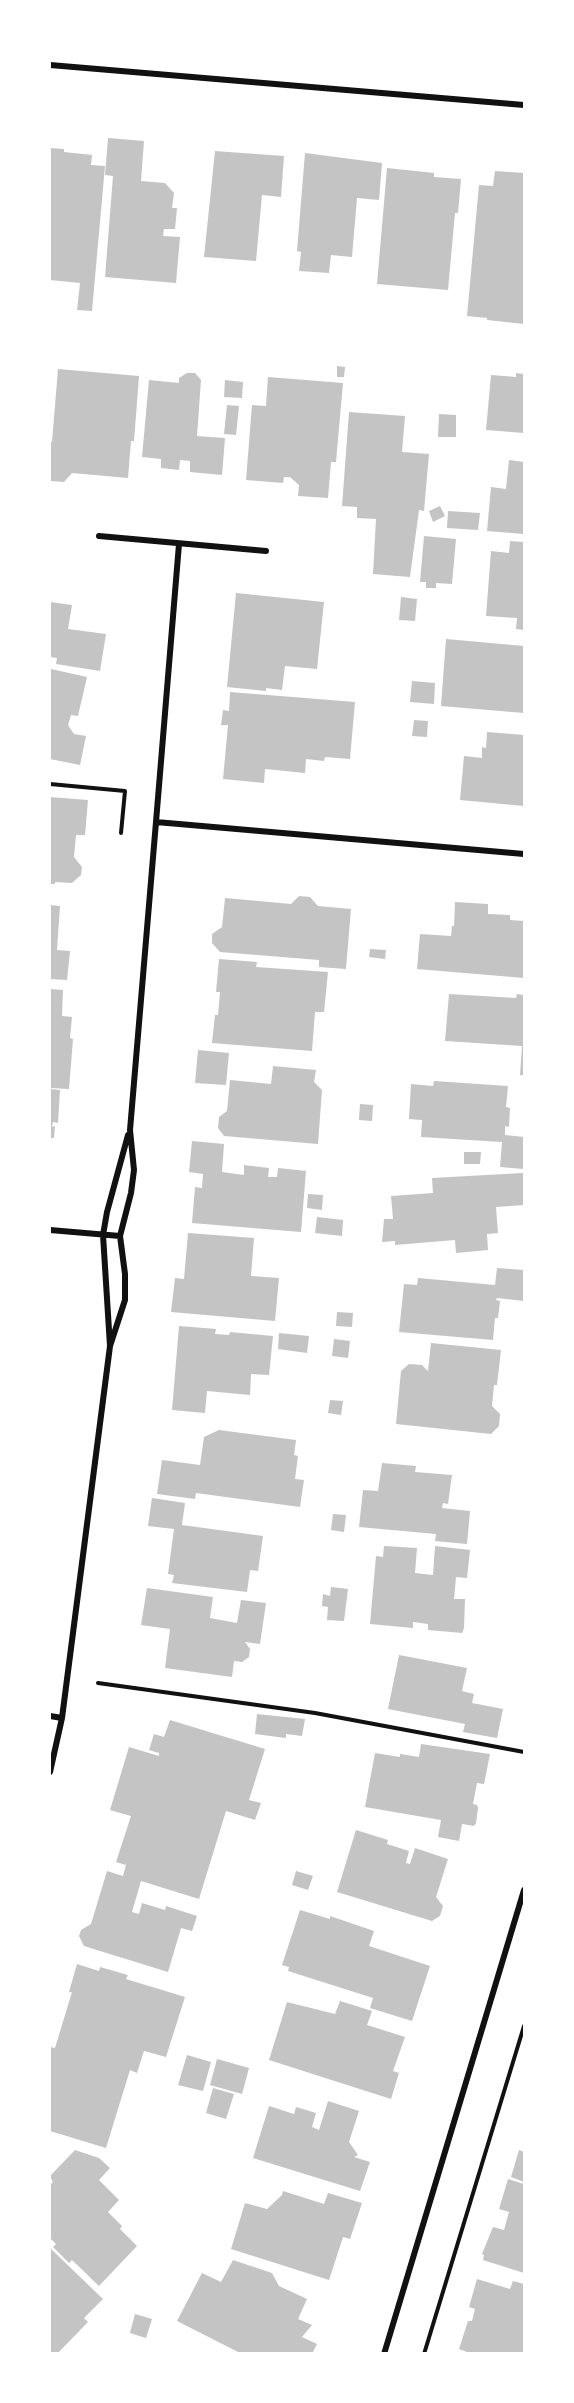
<!DOCTYPE html>
<style>
body{margin:0}
#map{position:relative;width:574px;height:2403px;overflow:hidden;background:#fff;font-family:Manrope,sans-serif}
canvas{display:block}
.frame{position:absolute;inset:0;border:51px solid #fff;pointer-events:none}
</style>
<div id="map">
<canvas width="574" height="2403"></canvas>
<div class="frame"></div>
</div>
<script>
const ctx = document.querySelector('canvas').getContext('2d');
ctx.lineJoin = 'round';
function paint(path, color) { ctx.fillStyle = color; ctx.fill(path, 'evenodd'); }
const poly = rows => new Path2D(rows.map(r => 'M' + r).join(''));
function strokePath(path, color, width, dash) { ctx.strokeStyle = color; ctx.lineWidth = width; ctx.lineCap = dash ? 'butt' : 'round'; ctx.setLineDash(dash || []); ctx.stroke(path); }
paint(poly([
 [108,138,144,141,141,181,165,183,174,193,172,208,177,208,175,229,164,229,163,236,180,237,176,283,105,277,113,176,105,175],
 [50,148,64,149,64,152,92,155,91,165,105,166,92,311,77,310,80,283,50,280],
 [215,151,284,156,281,197,262,195,256,261,204,257],
 [305,153,382,163,379,200,357,198,352,257,331,255,329,273,299,271,301,252,297,251],
 [387,168,434,173,434,177,461,179,458,213,455,213,448,290,377,284],
 [495,171,524,173,524,324,487,320,487,318,467,316,479,185,493,186],
 [337,366,345,367,344,377,337,377],
 [58,369,139,376,134,441,131,441,128,478,72,473,64,482,51,481,50,441,52,442],
 [187,373,195,373,201,380,197,436,225,438,222,475,190,472,190,461,180,460,179,470,161,468,161,459,142,457,149,380,179,383,179,378],
 [516,373,524,374,524,433,486,430,491,375,516,377],
 [268,377,343,383,336,462,331,462,328,498,298,496,299,485,290,477,284,477,283,483,246,480,252,405,266,406],
 [225,380,243,382,242,398,224,397],
 [227,405,239,406,236,435,224,434],
 [349,412,405,416,402,452,429,454,424,511,419,510,410,577,373,574,376,519,357,518,357,507,342,506],
 [439,414,456,415,456,437,438,437],
 [509,460,524,462,524,534,487,531,491,487,506,489],
 [440,506,445,516,433,522,429,511],
 [448,511,480,513,478,530,447,528],
 [424,536,456,539,452,584,436,583,436,588,426,588,426,582,420,582],
 [510,541,524,542,524,630,516,629,517,618,486,616,491,551,509,553],
 [236,593,324,602,317,669,285,666,282,690,266,688,266,691,227,687],
 [401,597,417,599,415,621,399,620],
 [50,602,72,605,68,629,106,634,100,671,56,664,57,658,50,657],
 [446,639,524,646,524,713,441,706],
 [51,669,87,677,78,716,71,715,68,725,74,734,86,736,80,765,50,759],
 [412,681,435,683,434,704,410,702],
 [230,692,355,702,350,759,325,757,324,761,306,759,305,773,265,769,264,783,223,779,228,725,221,725,223,710,229,711],
 [414,720,428,721,427,737,412,736],
 [487,732,524,735,524,806,460,800,464,756,482,758,482,747,486,748],
 [50,797,88,800,85,835,76,835,74,857,82,867,81,875,72,883,55,882,55,884,50,884],
 [299,896,310,897,318,906,351,909,346,969,319,967,319,960,220,952,212,943,212,934,222,927,225,898,291,904],
 [455,902,488,904,488,914,510,915,510,920,524,921,524,978,417,969,420,934,451,936,452,926,454,926],
 [50,905,60,906,57,950,70,951,67,980,50,979],
 [370,949,386,950,385,959,369,957],
 [219,959,257,962,256,967,328,972,324,1012,315,1012,312,1051,212,1043,215,1015,218,1015,220,992,216,992],
 [50,989,63,990,62,1016,72,1017,70,1038,73,1039,69,1089,50,1088],
 [449,994,516,998,517,994,524,995,524,1075,520,1075,522,1046,445,1041],
 [198,1050,229,1053,226,1085,195,1083],
 [273,1066,316,1070,314,1082,322,1090,318,1144,224,1136,218,1128,219,1117,227,1111,230,1080,271,1084],
 [434,1081,508,1086,506,1107,510,1108,509,1127,505,1126,505,1135,524,1137,524,1169,500,1167,502,1142,421,1137,422,1120,409,1119,411,1084,433,1086],
 [50,1089,60,1090,58,1123,53,1122,52,1127,55,1126,54,1138,50,1138],
 [360,1104,373,1105,372,1121,359,1120],
 [192,1141,224,1144,222,1172,244,1175,244,1165,269,1168,268,1177,277,1177,278,1168,306,1171,301,1232,192,1223,195,1187,202,1188,203,1174,189,1172],
 [464,1152,481,1152,480,1164,464,1164],
 [523,1173,524,1205,496,1207,498,1233,487,1234,488,1250,456,1253,455,1240,395,1245,395,1241,382,1242,384,1219,393,1219,391,1196,433,1193,432,1178],
 [308,1194,323,1195,322,1210,307,1208],
 [317,1217,343,1220,342,1236,315,1233],
 [188,1233,254,1238,251,1276,279,1278,275,1321,171,1312,175,1278,184,1279],
 [497,1268,524,1270,524,1301,497,1298,496,1300,500,1301,498,1318,495,1318,493,1340,399,1332,404,1284,417,1285,418,1278,495,1285],
 [337,1312,353,1313,352,1327,336,1326],
 [179,1326,216,1329,215,1334,229,1335,230,1332,273,1336,269,1375,251,1374,250,1395,207,1391,205,1413,172,1410],
 [279,1333,309,1336,307,1353,278,1349],
 [334,1339,350,1341,348,1358,332,1356],
 [431,1343,501,1350,497,1385,494,1385,492,1406,500,1414,499,1426,491,1434,396,1424,401,1371,409,1364,422,1365,428,1371],
 [330,1400,343,1401,341,1415,328,1413],
 [219,1430,296,1440,294,1455,298,1456,295,1479,304,1480,300,1507,196,1493,195,1499,157,1494,162,1460,200,1465,204,1437],
 [382,1463,416,1466,415,1472,452,1475,448,1504,443,1503,442,1508,470,1511,467,1544,435,1541,436,1534,359,1527,363,1490,378,1491],
 [152,1498,185,1503,182,1525,263,1536,258,1571,250,1570,247,1592,172,1583,174,1575,168,1574,174,1529,148,1526],
 [333,1514,346,1515,344,1532,331,1530],
 [384,1546,417,1548,415,1573,433,1575,435,1546,470,1550,467,1578,456,1577,454,1599,465,1599,464,1628,462,1633,428,1630,428,1624,413,1622,413,1628,370,1624,376,1556,383,1557],
 [331,1587,348,1589,344,1621,327,1620,328,1607,322,1606,323,1594,330,1596],
 [147,1588,213,1597,210,1618,237,1623,241,1600,266,1603,260,1644,245,1642,250,1649,249,1657,242,1662,234,1661,232,1677,165,1668,170,1629,141,1625],
 [399,1655,467,1668,462,1691,474,1694,472,1703,503,1709,497,1738,463,1732,465,1724,388,1709],
 [257,1714,305,1719,302,1736,286,1734,286,1738,255,1734],
 [170,1720,265,1749,249,1800,261,1803,255,1820,226,1811,199,1899,141,1881,132,1912,139,1914,142,1903,165,1910,166,1906,197,1916,192,1931,181,1928,168,1972,84,1946,79,1936,81,1930,91,1924,107,1871,123,1876,126,1865,116,1862,131,1816,110,1810,129,1747,159,1756,159,1753,149,1750,154,1734,164,1737],
 [421,1744,490,1754,484,1784,477,1783,473,1804,477,1805,478,1808,476,1823,474,1826,462,1824,459,1841,438,1837,441,1820,365,1807,375,1753,400,1757,400,1754,419,1757],
 [356,1830,388,1840,387,1844,409,1851,406,1863,410,1864,415,1848,448,1859,436,1897,443,1906,440,1916,432,1921,337,1892],
 [296,1871,313,1876,308,1890,292,1885],
 [300,1910,330,1919,330,1916,374,1931,369,1946,430,1966,412,2021,370,2008,373,1998,288,1971,289,1967,282,1965],
 [77,1964,99,1971,100,1967,128,1975,126,1979,185,1997,166,2057,144,2051,137,2073,130,2070,106,2148,50,2131,50,2047,55,2048,72,1992,69,1992],
 [340,2001,372,2011,367,2025,405,2037,393,2071,399,2073,391,2099,269,2060,287,2002,335,2014],
 [187,2055,211,2062,203,2091,178,2085],
 [217,2059,249,2068,242,2094,210,2085],
 [213,2088,234,2094,226,2119,206,2113],
 [328,2101,359,2111,349,2142,358,2155,354,2157,370,2162,360,2191,253,2158,269,2106,294,2114,296,2107,316,2113,312,2127,319,2130],
 [75,2150,99,2158,110,2168,99,2180,119,2200,108,2212,122,2226,120,2229,137,2246,99,2286,72,2260,69,2263,53,2247,56,2244,50,2238,50,2185,53,2182,50,2176],
 [519,2150,524,2152,524,2182,511,2177],
 [508,2179,524,2184,524,2273,483,2260,484,2255,482,2254,493,2227,504,2230,509,2212,499,2209],
 [283,2191,324,2204,328,2193,362,2203,350,2239,343,2237,329,2280,231,2249,245,2203,267,2209,282,2195],
 [50,2248,103,2299,84,2318,88,2322,57,2354,50,2354],
 [233,2260,272,2273,279,2286,307,2299,298,2319,312,2325,302,2337,317,2344,312,2354,242,2354,177,2321,202,2273,221,2282],
 [477,2279,510,2289,513,2281,524,2284,524,2354,472,2354,459,2349,468,2321,472,2321,475,2309,469,2307],
 [135,2314,152,2319,146,2338,130,2333]
]), '#c4c4c4');
strokePath(poly([
 [50,784,125,791,121,833],
 [98,1683,315,1713,524,1752],
 [424,2354,524,2026]
]), '#111', 4);
strokePath(poly([
 [50,65,524,105],
 [99,536,266,551],
 [156,822,179,544],
 [50,1230,120,1236],
 [110,1346,125,1300,125,1274,120,1236,131,1193,134,1170,130,1130,156,822,524,854],
 [50,1716,62,1718],
 [50,1772,62,1718,110,1346,103,1235,107,1212,128,1135],
 [384,2354,524,1890]
]), '#111', 6);
</script>
